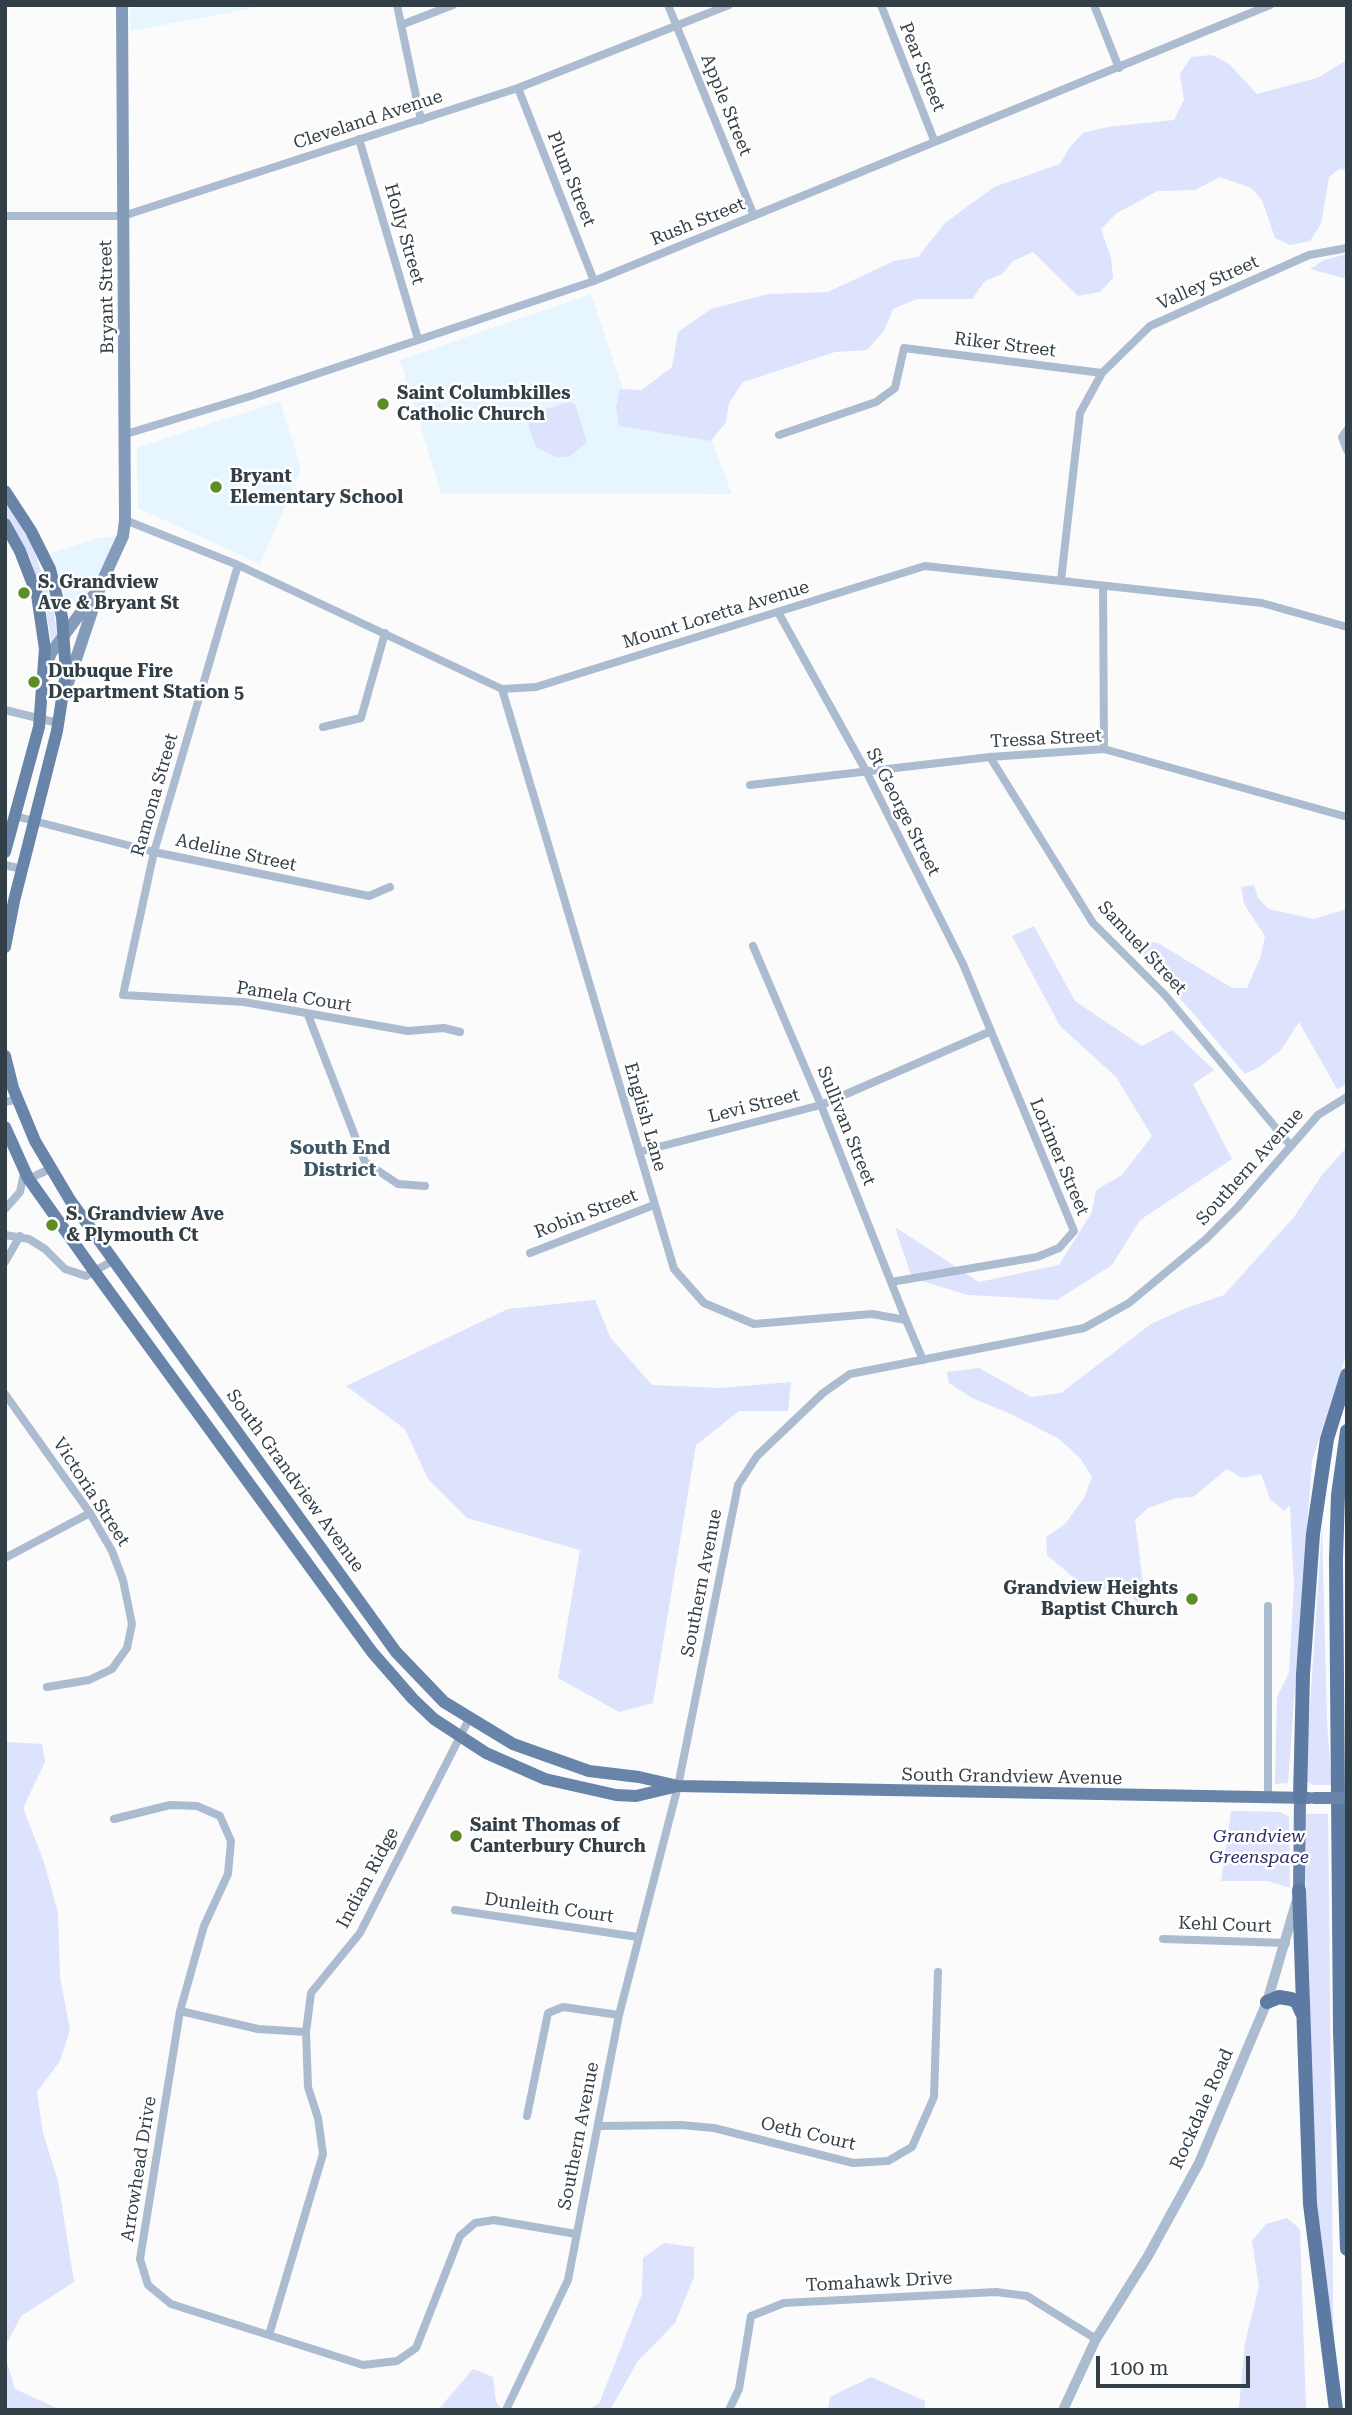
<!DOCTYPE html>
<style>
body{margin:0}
#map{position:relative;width:1352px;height:2415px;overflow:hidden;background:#fbfbfb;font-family:"Roboto Serif",serif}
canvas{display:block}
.frame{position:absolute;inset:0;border:7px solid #333f46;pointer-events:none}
.scale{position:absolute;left:1096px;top:2356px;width:154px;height:32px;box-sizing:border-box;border:4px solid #333f46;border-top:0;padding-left:9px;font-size:21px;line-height:24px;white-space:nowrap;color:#333f46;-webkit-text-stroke:5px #fff;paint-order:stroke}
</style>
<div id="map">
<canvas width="1352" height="2415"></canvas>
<div class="frame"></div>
<div class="scale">100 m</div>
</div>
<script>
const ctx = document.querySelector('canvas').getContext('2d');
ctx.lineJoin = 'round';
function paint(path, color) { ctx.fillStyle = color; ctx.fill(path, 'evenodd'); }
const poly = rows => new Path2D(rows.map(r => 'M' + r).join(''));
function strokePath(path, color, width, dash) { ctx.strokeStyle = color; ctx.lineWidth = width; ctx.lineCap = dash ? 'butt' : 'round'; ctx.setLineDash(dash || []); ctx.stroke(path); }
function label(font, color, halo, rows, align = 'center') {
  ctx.font = font + ' "Roboto Serif",serif'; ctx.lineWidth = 5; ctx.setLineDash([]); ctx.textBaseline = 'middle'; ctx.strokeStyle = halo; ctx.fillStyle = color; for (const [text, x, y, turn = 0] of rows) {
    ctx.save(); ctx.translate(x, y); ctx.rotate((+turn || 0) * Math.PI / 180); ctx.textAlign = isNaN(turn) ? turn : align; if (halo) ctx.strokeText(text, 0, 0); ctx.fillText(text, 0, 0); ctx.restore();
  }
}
paint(poly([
 [131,5,269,5,130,31],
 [591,294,635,426,709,434,732,494,441,493,400,360],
 [280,401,301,469,260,564,138,508,137,448],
 [119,536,99,582,87,599,80,604,71,603,65,597,51,553,98,538]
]), '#e6f5fe');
paint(poly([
 [1212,55,1229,64,1257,94,1317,78,1347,60,1347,170,1339,169,1329,177,1321,224,1310,241,1290,245,1275,238,1262,200,1251,188,1220,177,1195,190,1158,191,1117,213,1101,229,1111,258,1113,278,1100,292,1078,296,1033,252,1013,261,1002,274,985,281,972,299,917,299,893,309,884,331,867,350,835,352,743,382,729,403,726,422,711,441,619,426,616,407,620,389,642,390,672,367,678,332,711,309,768,294,828,292,894,261,918,257,945,223,994,187,1060,164,1070,147,1083,133,1107,127,1174,120,1184,100,1180,74,1191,57],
 [1347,254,1347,279,1310,269,1324,260],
 [569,402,575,404,587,442,569,457,556,457,536,447,528,424,530,414],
 [5,501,32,545,50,597,43,600,30,557,5,514],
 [52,603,57,634,52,646,45,604],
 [1254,885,1258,898,1269,909,1314,919,1347,909,1347,1084,1337,1089,1299,1022,1281,1050,1261,1066,1245,1074,1136,947,1141,940,1158,943,1232,988,1247,988,1261,956,1265,936,1244,904,1241,887],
 [1034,926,1075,1001,1142,1046,1172,1030,1214,1070,1193,1084,1232,1159,1140,1220,1112,1265,1057,1300,968,1295,912,1278,895,1227,979,1282,1059,1265,1092,1212,1096,1190,1122,1175,1152,1136,1116,1077,1060,1026,1012,936],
 [1347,1147,1347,1352,1312,1461,1288,1783,1275,1784,1277,1697,1289,1673,1294,1586,1290,1505,1284,1511,1270,1499,1261,1474,1242,1478,1227,1469,1193,1497,1176,1498,1148,1508,1135,1520,1144,1592,1137,1602,1123,1590,1087,1589,1047,1555,1046,1537,1065,1524,1084,1498,1092,1477,1080,1458,1059,1439,1011,1414,972,1398,949,1383,947,1372,979,1368,1031,1397,1061,1393,1151,1324,1186,1308,1224,1295,1294,1217,1322,1175],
 [595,1300,610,1337,652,1385,720,1388,791,1382,788,1411,739,1411,696,1445,653,1703,619,1712,558,1678,580,1550,467,1518,428,1479,405,1429,346,1386,508,1309],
 [1322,1524,1327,1723,1332,1785,1314,1785,1305,1781],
 [5,1742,42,1744,45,1762,23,1808,44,1862,58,1913,60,1977,70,2030,60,2061,37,2092,43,2133,58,2181,74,2282,21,2316,5,2347],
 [1231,1811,1280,1812,1289,1817,1290,1888,1268,1881,1221,1881],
 [1305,1814,1328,1814,1334,2380,1316,2201,1308,2004],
 [1287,2218,1300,2229,1306,2410,1232,2410,1239,2407,1245,2343,1259,2287,1252,2241,1266,2224],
 [664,2243,694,2247,694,2277,675,2323,638,2361,610,2410,587,2410,599,2404,642,2294,643,2258],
 [5,2356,15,2389,61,2410,5,2410],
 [473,2369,493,2377,496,2402,502,2410,438,2410],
 [871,2377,925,2401,925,2410,828,2410,830,2397]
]), '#dde2fd');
strokePath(poly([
 [397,5,421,120],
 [668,5,754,216],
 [881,5,934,140],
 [1094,5,1119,68],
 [401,25,453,5],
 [518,88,594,281],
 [359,139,418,339],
 [5,216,123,216,518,88,729,5],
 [1347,430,1342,437,1347,450],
 [126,434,251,396,594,281,1270,5],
 [779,435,876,402,895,388,904,348,1102,373],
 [125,520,238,565,502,689,536,687,925,566,1262,603,1347,627],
 [238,565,154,852,123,995,244,1002,408,1031,444,1028,460,1032],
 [1061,580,1080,413,1102,373,1150,326,1309,255,1347,248],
 [1103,586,1104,749],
 [778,612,866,771,963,964,1074,1231,1059,1248,1037,1257,891,1282],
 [502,689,674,1269,704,1303,754,1324,872,1314,906,1320,923,1360],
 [5,710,58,723],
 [323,727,361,718,385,633],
 [990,757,1093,923,1165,995,1291,1146],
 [750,785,990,757,1104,749,1347,817],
 [15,816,154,852,369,896,390,887],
 [5,865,22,869],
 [753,946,821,1105,906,1320],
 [308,1015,365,1162,398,1184,425,1186],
 [5,1102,18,1099],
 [639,1152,821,1105,989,1032],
 [26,1180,50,1169],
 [5,1209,20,1192,24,1173],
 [5,1235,29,1239,45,1249,65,1269,86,1276,114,1260],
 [530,1253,654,1205],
 [5,1262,20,1236],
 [5,1394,90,1513,112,1551,123,1580,132,1624,127,1648,112,1669,89,1680,47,1687],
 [5,1558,90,1513],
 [1268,1606,1268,1797],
 [114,1819,170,1805,197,1806,220,1816,231,1841,228,1874,204,1926,180,2011,140,2259,148,2285,171,2304,363,2365,397,2361,416,2348,460,2236,475,2223,494,2220,576,2234],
 [455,1910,638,1937],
 [1163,1939,1286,1943],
 [180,2011,258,2029,306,2032],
 [527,2116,548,2013,563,2007,619,2015],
 [598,2126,681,2125,714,2128,853,2163,888,2161,912,2147,934,2097,938,1972],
 [269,2335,323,2154,318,2118,308,2087,306,2032,311,1993,360,1933,469,1719],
 [506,2410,568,2280,619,2015,678,1786,738,1485,757,1456,823,1393,850,1374,1084,1328,1129,1303,1206,1239,1237,1208,1318,1115,1347,1097],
 [729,2410,739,2389,751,2316,784,2303,996,2292,1027,2296,1096,2339]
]), '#abbbd0', 8);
strokePath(poly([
 [1063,2410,1096,2339,1148,2256,1199,2163,1267,2002,1296,1903]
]), '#abbbd0', 10);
strokePath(poly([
 [45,668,51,653,93,596],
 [67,686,101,584,123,536,125,520,122,5]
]), '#849bba', 12);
strokePath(poly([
 [5,491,31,531,50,569,62,617,66,673,57,731,14,901,5,947],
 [5,524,20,551,37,595,45,649,39,727,5,852],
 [5,1056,13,1088,35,1141,70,1200,396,1652,444,1702,513,1744,589,1771,639,1777,678,1786,1309,1798],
 [5,1127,28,1178,89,1264,372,1652,413,1699,434,1719,486,1753,545,1779,616,1795,636,1796,674,1787],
 [1299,1890,1300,1798]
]), '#6884a9', 12);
strokePath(poly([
 [1347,1431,1338,1495,1336,1559,1340,2031,1347,2249],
 [1300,1798,1303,1674,1313,1534,1327,1439,1347,1375],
 [1299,1890,1310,2204,1336,2410],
 [1267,2002,1279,1997,1291,1999,1297,2002,1302,2013]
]), '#5c7aa2', 14);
strokePath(poly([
 [1314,1798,1347,1798]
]), '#6884a9', 12);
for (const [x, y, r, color] of [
 [383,404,7,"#5c8e25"],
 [216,487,7,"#5c8e25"],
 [24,593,7,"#5c8e25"],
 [34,682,7,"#5c8e25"],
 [52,1225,7,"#5c8e25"],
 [1192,1599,7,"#5c8e25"],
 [456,1836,7,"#5c8e25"]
]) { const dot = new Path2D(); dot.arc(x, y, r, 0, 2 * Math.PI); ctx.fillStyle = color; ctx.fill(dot); strokePath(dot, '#fff', 2.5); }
label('18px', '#333f46', '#fff', [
 ["Pear Street",922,67,68],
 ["Apple Street",726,105,68],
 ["Cleveland Avenue",368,120,-18],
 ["Plum Street",571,179,68],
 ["Rush Street",698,222,-22],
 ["Holly Street",404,234,74],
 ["Valley Street",1208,283,-24],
 ["Bryant Street",107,297,-91],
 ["Riker Street",1005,345,7],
 ["Mount Loretta Avenue",716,615,-17],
 ["Tressa Street",1046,739,-3],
 ["Ramona Street",155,795,-74],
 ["St George Street",903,812,63],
 ["Adeline Street",236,853,12],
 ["Samuel Street",1142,948,47],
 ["Pamela Court",294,997,9],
 ["Levi Street",754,1106,-14],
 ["English Lane",645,1117,74],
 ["Sullivan Street",846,1126,68],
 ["Lorimer Street",1059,1157,67],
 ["Southern Avenue",1250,1167,-48],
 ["Robin Street",586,1214,-21],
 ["South Grandview Avenue",295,1481,54],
 ["Victoria Street",91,1492,57],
 ["Southern Avenue",702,1583,-79],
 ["South Grandview Avenue",1012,1777,1],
 ["Indian Ridge",368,1878,-62],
 ["Dunleith Court",549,1908,8],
 ["Kehl Court",1225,1925,2],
 ["Rockdale Road",1202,2109,-66],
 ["Oeth Court",808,2134,13],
 ["Southern Avenue",579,2136,-79],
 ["Arrowhead Drive",139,2169,-81],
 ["Tomahawk Drive",879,2282,-3]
]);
label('bold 18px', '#333f46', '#fff', [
 ["Saint Columbkilles",397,394],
 ["Catholic Church",397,415],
 ["Bryant",230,477],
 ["Elementary School",230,498],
 ["S. Grandview",38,583],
 ["Ave & Bryant St",38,604],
 ["Dubuque Fire",48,672],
 ["Department Station 5",48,693],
 ["S. Grandview Ave",66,1215],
 ["& Plymouth Ct",66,1236],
 ["Grandview Heights",1178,1589,"right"],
 ["Baptist Church",1178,1610,"right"],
 ["Saint Thomas of",470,1826],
 ["Canterbury Church",470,1847]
], 'left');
label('italic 18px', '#2b2d6c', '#fff', [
 ["Grandview",1259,1837],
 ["Greenspace",1259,1858]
]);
label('bold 19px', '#3c5565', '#fff', [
 ["South End",340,1148],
 ["District",340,1170]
]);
</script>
